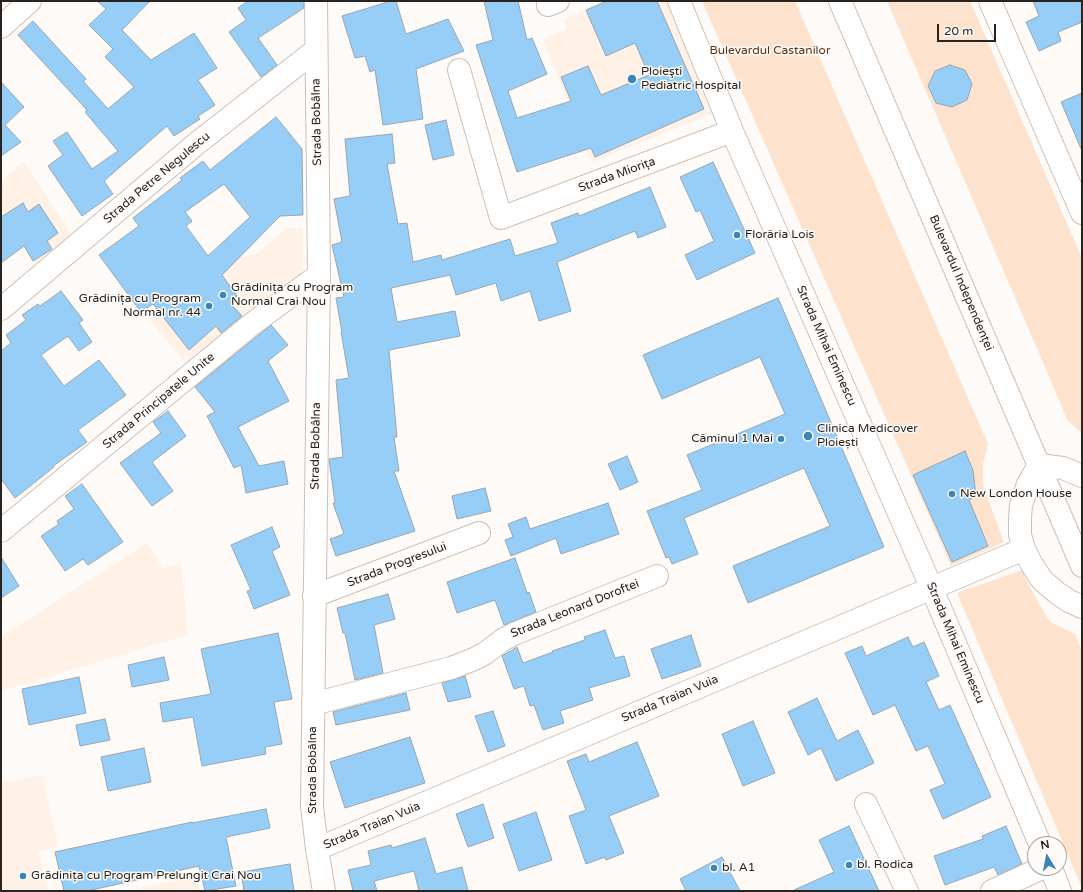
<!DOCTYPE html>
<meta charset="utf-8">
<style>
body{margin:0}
#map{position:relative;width:1083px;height:892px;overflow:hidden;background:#fefaf8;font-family:"Varela Round",sans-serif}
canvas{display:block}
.frame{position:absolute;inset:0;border:2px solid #2a2420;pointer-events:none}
.north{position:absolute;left:1027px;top:836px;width:40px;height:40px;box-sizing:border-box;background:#fefaf8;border:1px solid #a9a4a2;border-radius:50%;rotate:350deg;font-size:11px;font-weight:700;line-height:16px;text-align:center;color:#2a2420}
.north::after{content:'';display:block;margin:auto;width:14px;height:18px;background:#3a85b8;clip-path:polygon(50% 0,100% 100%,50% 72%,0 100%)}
.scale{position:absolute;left:937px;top:24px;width:59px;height:18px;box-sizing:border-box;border:2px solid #2a2420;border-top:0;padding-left:5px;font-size:12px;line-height:14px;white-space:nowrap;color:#2a2420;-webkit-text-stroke:3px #fefaf8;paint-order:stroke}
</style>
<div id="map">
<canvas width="1083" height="892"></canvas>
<div class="frame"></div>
<div class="north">N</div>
<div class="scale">20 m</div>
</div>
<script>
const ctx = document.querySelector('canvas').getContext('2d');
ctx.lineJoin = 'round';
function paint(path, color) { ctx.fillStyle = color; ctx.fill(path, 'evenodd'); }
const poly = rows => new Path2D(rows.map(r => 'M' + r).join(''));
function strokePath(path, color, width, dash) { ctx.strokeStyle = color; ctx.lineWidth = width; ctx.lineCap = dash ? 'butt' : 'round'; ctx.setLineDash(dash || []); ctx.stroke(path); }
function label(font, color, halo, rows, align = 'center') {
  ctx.font = font + ' "Varela Round",sans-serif'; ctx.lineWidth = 3; ctx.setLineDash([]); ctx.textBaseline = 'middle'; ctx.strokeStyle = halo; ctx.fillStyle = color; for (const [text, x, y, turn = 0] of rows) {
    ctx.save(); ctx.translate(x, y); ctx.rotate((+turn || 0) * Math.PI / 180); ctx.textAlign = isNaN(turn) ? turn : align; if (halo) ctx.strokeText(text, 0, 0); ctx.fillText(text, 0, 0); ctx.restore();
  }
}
paint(poly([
 [607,1,672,1,717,112,592,162,543,39,567,29,564,19],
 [24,161,72,237,36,265,1,209,1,182],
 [286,228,303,228,303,273,185,363,147,316,229,248,238,258,258,253],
 [147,543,163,569,181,562,188,635,1,691,1,637],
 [43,775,58,847,38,852,48,891,1,891,1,783],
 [195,875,200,891,129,891]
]), '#fff1e6');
paint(poly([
 [702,1,795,1,988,444,983,464,983,485,1004,542,951,566],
 [887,1,970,1,1082,258,1082,433,1067,420,1054,388],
 [1022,570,1033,593,1050,622,1075,634,1082,651,1082,888,957,593]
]), '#fde3ce');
const building = poly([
 [97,1,150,1,122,30,151,60,194,33,217,68,198,80,215,105,198,116,200,119,174,136,167,126,104,181,113,194,82,216,48,166,63,155,53,141,67,132,92,169,118,151,85,112,87,110,18,35,33,21,86,79,83,81,108,109,134,87,105,57,113,49,89,25,106,9,97,1],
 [248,1,304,1,304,8,258,38,277,65,261,77,229,32,246,20,238,8,248,1],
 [391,1,396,1,406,34,448,19,464,51,416,69,423,119,383,125,375,70,370,72,365,56,355,58,342,16,391,1],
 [484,1,518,1,527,40,532,38,547,74,508,91,517,118,571,101,561,77,588,66,601,95,649,75,635,43,606,56,586,10,607,1,657,1,704,109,595,157,591,148,517,172,476,45,493,40,484,1],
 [1033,1,1082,1,1082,22,1058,32,1061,41,1039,51,1026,22,1039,16,1033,1],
 [950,65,965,70,972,84,967,100,952,107,936,103,928,86,935,71,950,65],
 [1,82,24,107,5,125,21,142,1,156,1,82],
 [1082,93,1082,151,1061,102,1082,93],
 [276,117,302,149,303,215,280,216,222,275,237,296,230,303,242,316,221,333,216,326,189,350,153,304,141,312,99,255,139,226,133,218,182,180,180,178,203,161,210,170,276,117],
 [224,184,250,217,208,256,186,226,192,221,185,212,224,184],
 [446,120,454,155,433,160,425,125,446,120],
 [392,134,395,163,387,164,398,224,407,223,413,262,441,255,442,260,510,239,515,256,558,243,551,223,578,213,579,216,650,187,666,227,638,238,635,231,557,262,571,311,539,321,530,291,501,301,496,283,456,295,450,275,391,288,397,322,455,311,460,336,389,350,397,437,394,437,399,471,394,471,415,531,336,556,330,539,344,534,333,503,335,503,329,459,343,457,336,380,349,378,341,332,342,332,336,298,344,297,332,245,342,242,334,199,350,196,345,139,392,134],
 [713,162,755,253,697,280,685,255,714,241,700,210,696,212,680,177,713,162],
 [23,203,28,212,39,204,58,233,47,241,52,249,33,261,24,246,1,263,1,217,23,203],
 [61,291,83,320,79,323,92,342,79,351,68,336,41,355,64,386,99,360,126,395,78,430,87,442,53,466,54,467,15,498,1,479,1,351,11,343,6,335,26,320,22,315,38,304,40,306,61,291],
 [778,298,884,547,748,603,733,566,830,526,804,468,684,518,698,554,672,564,669,557,666,558,647,511,702,490,687,455,785,414,760,357,662,399,643,355,778,298],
 [271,325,288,345,268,361,289,401,238,427,259,466,284,461,288,484,246,493,241,465,234,468,207,416,215,412,195,387,271,325],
 [168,411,186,436,152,462,173,491,152,506,120,463,161,433,153,422,168,411],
 [965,451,973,470,976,496,969,500,988,546,952,562,913,475,965,451],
 [627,456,638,482,620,490,608,464,627,456],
 [82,484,123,542,88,565,83,559,65,571,41,536,59,524,57,521,74,509,65,496,82,484],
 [485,488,491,511,457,519,452,496,485,488],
 [608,503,619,534,561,554,556,538,511,556,505,540,513,537,508,524,526,517,530,529,608,503],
 [272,527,280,547,272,551,290,595,254,609,247,591,251,590,231,545,272,527],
 [1,557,19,586,1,598,1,557],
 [515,558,527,593,529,592,536,612,504,625,495,600,457,613,447,582,515,558],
 [388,594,395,619,374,625,383,673,355,680,345,633,343,633,337,608,388,594],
 [605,630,615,658,624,656,630,676,589,688,593,700,560,711,564,723,543,730,534,705,530,706,524,686,514,689,502,656,517,647,523,663,553,652,552,651,585,640,584,637,605,630],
 [278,633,292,699,274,702,282,744,265,747,266,754,202,766,193,717,163,722,160,703,211,694,201,649,278,633],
 [691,635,701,666,662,679,651,649,691,635],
 [908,637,913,647,924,642,939,676,926,682,939,710,950,705,991,797,943,819,930,790,945,784,928,746,916,751,895,705,873,715,845,653,862,646,866,656,908,637],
 [164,657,169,680,132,687,128,665,164,657],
 [465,676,471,697,448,702,442,683,465,676],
 [79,677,86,713,29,725,22,689,79,677],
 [406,693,410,710,336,725,333,712,406,693],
 [817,698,837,741,858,730,874,763,836,781,821,748,808,755,788,712,817,698],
 [493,711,505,746,488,752,475,716,493,711],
 [105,719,110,740,80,746,76,725,105,719],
 [753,721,775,773,743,786,722,734,753,721],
 [410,737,425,783,345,808,330,762,410,737],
 [637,742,659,796,609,816,624,853,606,860,605,857,586,864,569,816,586,810,567,761,586,754,589,762,637,742],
 [144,748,151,782,108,791,101,757,144,748],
 [483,804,494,838,468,847,456,814,483,804],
 [266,809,270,828,226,837,236,886,205,891,199,866,87,891,64,891,55,852,192,822,192,823,266,809],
 [536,812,552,860,519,871,503,824,536,812],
 [849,826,879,891,792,891,834,872,819,840,849,826],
 [1006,826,1022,864,998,875,994,867,945,885,934,856,983,839,982,836,1006,826],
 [425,838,436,874,462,867,468,891,419,891,414,871,374,881,377,891,353,891,348,870,371,865,368,851,391,845,392,848,425,838],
 [722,857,740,891,686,891,680,879,722,857],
 [290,864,294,891,244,891,241,872,290,864]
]);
paint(building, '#96cef8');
strokePath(building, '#96a6b2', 1);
const minor = poly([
 [679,1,732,131,932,589,1040,844],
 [990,1,1082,213],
 [548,5,558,1],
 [1,27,30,1],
 [459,70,501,218,732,131],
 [1,309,196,144,316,50],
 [1082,476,1063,468,1039,465,1028,484,1021,505,1020,518,1020,535,1024,549,1031,563,1042,580,1057,593,1069,601,1082,607],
 [1,531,252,324,319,275],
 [314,596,479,533],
 [313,704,451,668,472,660,484,654,504,639,514,634,657,576],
 [866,804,907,891],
 [317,849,1024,549],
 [1051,868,1060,891],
 [992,891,1042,868]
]);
const major = poly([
 [316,1,319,275,312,806,317,849,324,891],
 [840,1,1082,566]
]);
strokePath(minor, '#cfbfb3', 24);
strokePath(major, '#cfbfb3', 24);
strokePath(minor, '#fff', 22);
strokePath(major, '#fff', 22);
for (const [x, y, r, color] of [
 [632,79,5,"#3a85b8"],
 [737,235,4,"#3a85b8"],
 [223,295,4,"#3a85b8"],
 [209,306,4,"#3a85b8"],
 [808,436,5,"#3a85b8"],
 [781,439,4,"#3a85b8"],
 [952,494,4,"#3a85b8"],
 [849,865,4,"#3a85b8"],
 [714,868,4,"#3a85b8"],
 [23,876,4,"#3a85b8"]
]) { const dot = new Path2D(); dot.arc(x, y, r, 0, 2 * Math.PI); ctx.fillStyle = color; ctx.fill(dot); strokePath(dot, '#fefaf8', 1.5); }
label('12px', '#583516', '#fefaf8', [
 ["Bulevardul Castanilor",770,51]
]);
label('12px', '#2a2420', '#fefaf8', [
 ["Ploieşti",641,72],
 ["Pediatric Hospital",641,86],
 ["Florăria Lois",745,235],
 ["Grădinița cu Program",231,288],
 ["Normal Crai Nou",231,302],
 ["Grădinița cu Program",201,299,"right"],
 ["Normal nr. 44",201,313,"right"],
 ["Clinica Medicover",817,429],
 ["Ploiești",817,443],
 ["Căminul 1 Mai",773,439,"right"],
 ["New London House",960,494],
 ["bl. Rodica",857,865],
 ["bl. A1",722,868],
 ["Grădinița cu Program Prelungit Crai Nou",31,876]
], 'left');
label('12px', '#2a2420', '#fefaf8', [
 ["Strada Bobâlna",317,122,-91],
 ["Strada Miorița",617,175,-20],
 ["Strada Petre Negulescu",157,178,-40],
 ["Bulevardul Independenței",961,283,67],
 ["Strada Mihai Eminescu",826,346,66],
 ["Strada Principatele Unite",159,401,-40],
 ["Strada Bobâlna",316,446,-89],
 ["Strada Progresului",397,565,-21],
 ["Strada Leonard Doroftei",575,609,-22],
 ["Strada Mihai Eminescu",955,643,67],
 ["Strada Traian Vuia",670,699,-23],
 ["Strada Bobâlna",313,770,-90],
 ["Strada Traian Vuia",372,826,-23]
]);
</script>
